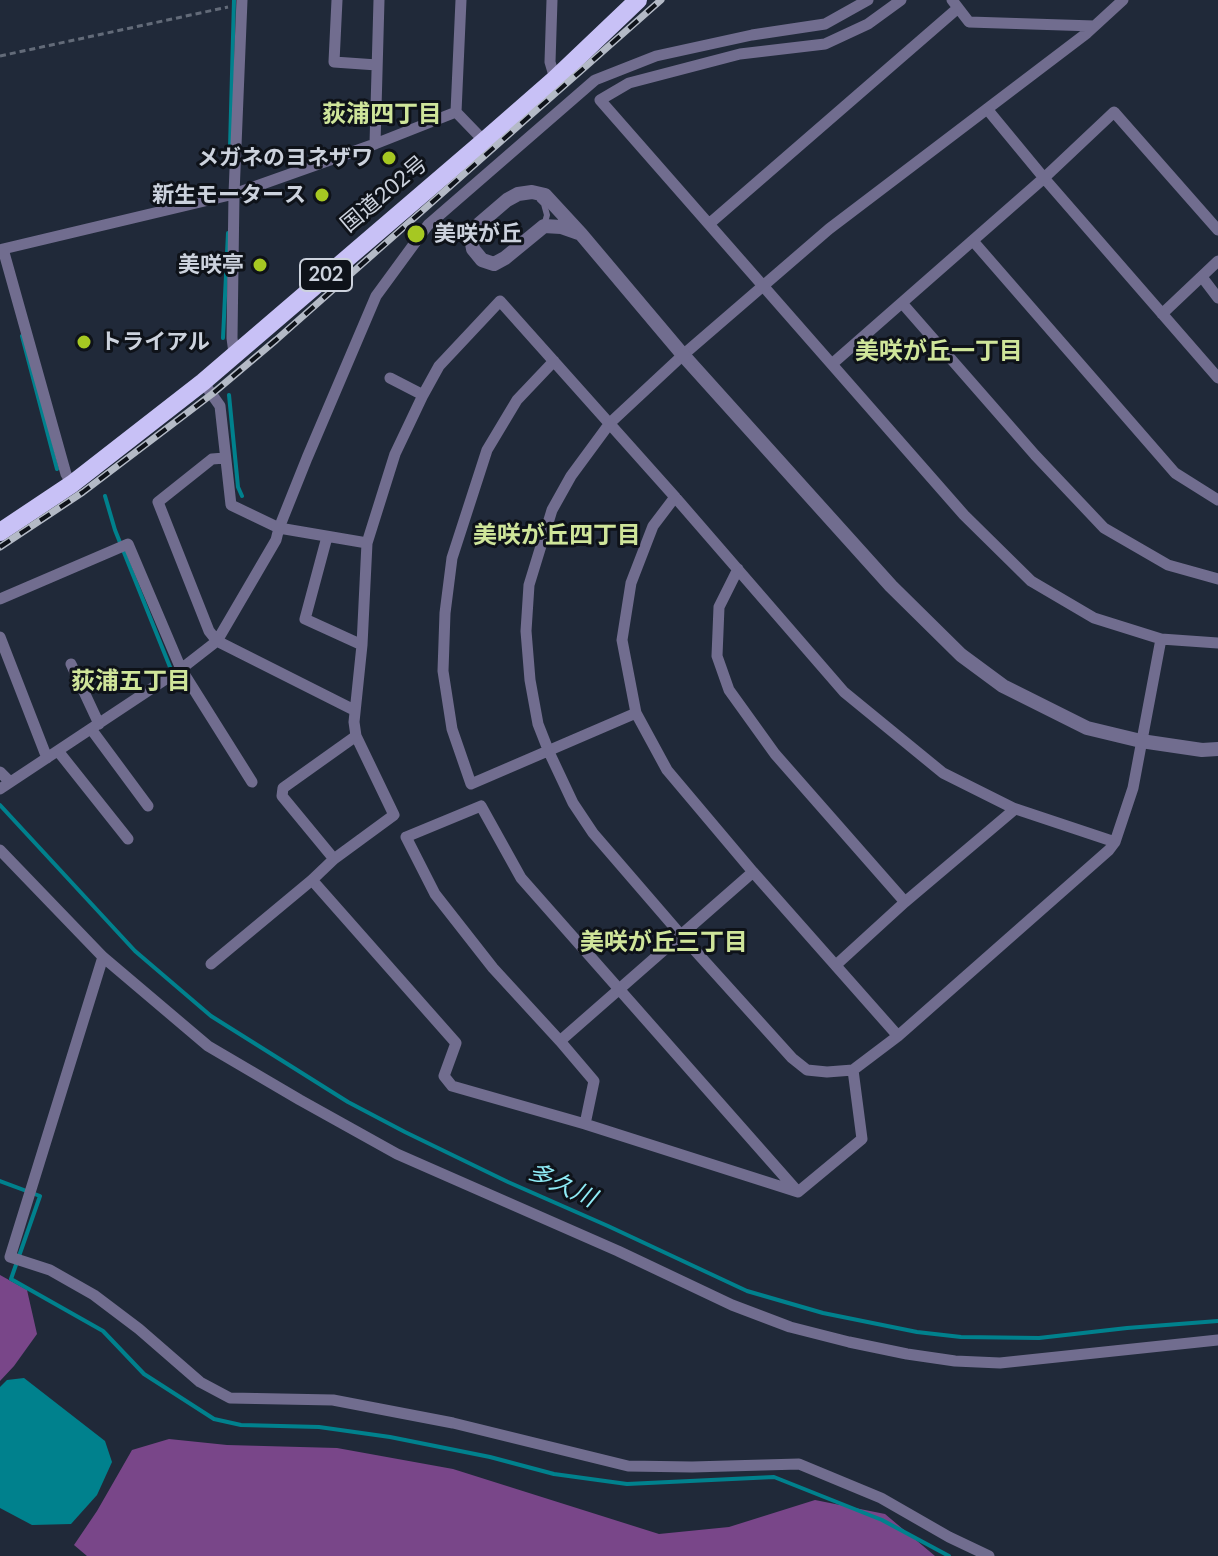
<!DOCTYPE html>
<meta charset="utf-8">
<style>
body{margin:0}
canvas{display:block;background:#202939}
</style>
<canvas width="1218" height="1556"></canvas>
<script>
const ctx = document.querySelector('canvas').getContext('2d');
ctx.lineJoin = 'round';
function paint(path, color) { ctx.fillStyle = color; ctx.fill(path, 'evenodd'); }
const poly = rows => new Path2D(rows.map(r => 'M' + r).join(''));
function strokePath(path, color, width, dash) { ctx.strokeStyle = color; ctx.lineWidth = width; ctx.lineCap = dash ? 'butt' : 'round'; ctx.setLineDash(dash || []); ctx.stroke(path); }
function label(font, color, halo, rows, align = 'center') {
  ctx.font = font + ' Lato,"Noto Sans JP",sans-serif'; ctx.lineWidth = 6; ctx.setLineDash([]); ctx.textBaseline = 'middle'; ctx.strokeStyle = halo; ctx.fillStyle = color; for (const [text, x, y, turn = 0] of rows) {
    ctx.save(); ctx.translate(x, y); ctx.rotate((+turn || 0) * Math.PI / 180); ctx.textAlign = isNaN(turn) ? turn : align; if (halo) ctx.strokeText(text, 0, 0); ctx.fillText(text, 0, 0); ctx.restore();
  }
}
paint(poly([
 [0,1275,27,1290,37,1334,14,1366,0,1381],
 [169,1439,227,1445,337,1448,453,1469,659,1534,729,1527,815,1500,885,1514,935,1556,87,1556,74,1545,97,1511,132,1450]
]), '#794689');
paint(poly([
 [24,1378,105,1441,112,1462,97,1495,71,1524,32,1525,0,1508,0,1387,7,1380]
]), '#00818d');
strokePath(poly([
 [230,148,234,0],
 [22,336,57,469],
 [223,338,228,233],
 [229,395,238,487,242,496],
 [105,496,115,530,170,667],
 [0,805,135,951,211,1016,348,1102,405,1132,508,1182,608,1226,747,1291,823,1313,917,1332,961,1337,1039,1338,1127,1328,1218,1321],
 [0,1181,40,1196,11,1279,103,1331,144,1374,214,1419,241,1425,319,1427,390,1437,490,1457,554,1474,627,1484,774,1477,882,1520,949,1556]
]), '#00818d', 4);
strokePath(poly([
 [0,56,228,7]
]), '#636b79', 3, [6, 4]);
strokePath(poly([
 [540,200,544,204,547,215,544,226]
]), '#716d8f', 6);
strokePath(poly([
 [337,0,334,62,377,65],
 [552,0,550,62,555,79],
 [901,0,868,24,825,44,740,54,629,83,600,100,964,515,1031,581,1094,618,1161,639,1218,643],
 [952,0,969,22,1094,26],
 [1123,0,1087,33,829,229,683,355,610,423,571,476,552,510,529,585,526,631,530,680,538,724,549,752,573,803,593,833,681,935,792,1058,807,1070,827,1072,853,1070,898,1036,1109,850,1115,842,1133,788,1161,639],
 [987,109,1044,178,1218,378],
 [456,112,461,0],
 [375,144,379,0],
 [709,224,958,8],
 [973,241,1175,473,1218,500],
 [1202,277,1218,298],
 [902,303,1035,455,1104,528,1168,565,1218,579],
 [1162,314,1218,261],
 [234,353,232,338,234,194,242,0],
 [554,361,517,400,487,450,452,558,445,613,443,671,452,729,471,784,636,713],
 [832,364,1044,178,1114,112,1218,230],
 [390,378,423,395],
 [203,382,220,406,231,505,279,528,367,543],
 [225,458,212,459,158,502,209,631,217,641,354,710],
 [72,484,66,474,3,249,234,194,375,144,456,112,484,141],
 [675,497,653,526,631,583,622,640,636,713,667,770,753,872,898,1036],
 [327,537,305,619,362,645],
 [738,569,719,607,717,656,729,690,775,754,905,902],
 [0,599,128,544,181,669,252,782],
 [0,637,47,758],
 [71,664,99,724],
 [91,729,148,806],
 [58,751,128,839],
 [0,772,10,782],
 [0,789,181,669,217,641,276,540,279,528,307,458,376,296,428,225,595,80,656,56,752,35,825,24,868,0],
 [0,850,103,957,208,1046,300,1100,397,1154,618,1251,732,1305,790,1327,849,1342,907,1354,955,1361,1000,1363,1218,1340],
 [334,859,282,796,283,788,356,736],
 [312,880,456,1043,444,1076,452,1086,585,1124,798,1192,862,1139,853,1070],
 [103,957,10,1257,50,1270,94,1295,139,1329,200,1382,230,1398,333,1400,453,1423,628,1466,692,1467,799,1464,881,1498,949,1537,989,1556],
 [211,964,312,880,334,859,394,815,356,736,354,722,362,645,367,543,395,454,423,395,439,366,500,301,675,497,844,692,943,773,1013,808,1115,842],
 [836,965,905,902,1015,809],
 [560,1041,753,872],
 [585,1124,594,1081,560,1041,493,968,435,894,406,837,481,806,521,878,798,1192]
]), '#716d8f', 11);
strokePath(poly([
 [581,234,561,227,544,226,505,258,494,264,482,260,473,249,471,238,479,224,507,200,518,194,532,192,545,195,581,234,683,355,891,586,961,655,1003,686,1087,728,1141,741,1202,750,1218,749]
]), '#716d8f', 14);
strokePath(poly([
 [0,532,72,484,203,382,484,141,555,79,638,0]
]), '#c8c1f6', 18);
const rail = poly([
 [0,547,83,492,212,394,276,340,661,0]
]);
strokePath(rail, '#b4bac6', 7);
strokePath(rail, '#0e1219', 4, [12]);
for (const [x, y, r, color] of [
 [389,158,8,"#a6c822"],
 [322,195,8,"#a6c822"],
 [416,234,10,"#a6c822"],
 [260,265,8,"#a6c822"],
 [84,342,8,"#a6c822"]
]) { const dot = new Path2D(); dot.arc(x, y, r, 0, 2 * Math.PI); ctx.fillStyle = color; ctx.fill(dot); strokePath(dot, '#0e1219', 3); }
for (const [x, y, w] of [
 [326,275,52]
]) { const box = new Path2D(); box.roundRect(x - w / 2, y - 16, w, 32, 6); ctx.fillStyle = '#0e1219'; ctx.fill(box); strokePath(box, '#ccd2dd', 2); }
label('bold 20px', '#ccd2dd', null, [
 ["202",326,275]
]);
label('bold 22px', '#ccd2dd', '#0e1219', [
 ["メガネのヨネザワ",373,158],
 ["新生モータース",306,195],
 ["美咲が丘",434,234,"left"],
 ["美咲亭",244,265],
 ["トライアル",100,342,"left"]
], 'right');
label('22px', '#ccd2dd', '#0e1219', [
 ["国道202号",384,194,-40]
]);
label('bold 24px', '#cfe59a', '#0e1219', [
 ["荻浦四丁目",382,114],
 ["美咲が丘一丁目",939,351],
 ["美咲が丘四丁目",557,535],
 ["荻浦五丁目",131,681],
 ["美咲が丘三丁目",664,942]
]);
label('italic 24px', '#8febf6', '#0e1219', [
 ["多久川",562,1185,25]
]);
</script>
